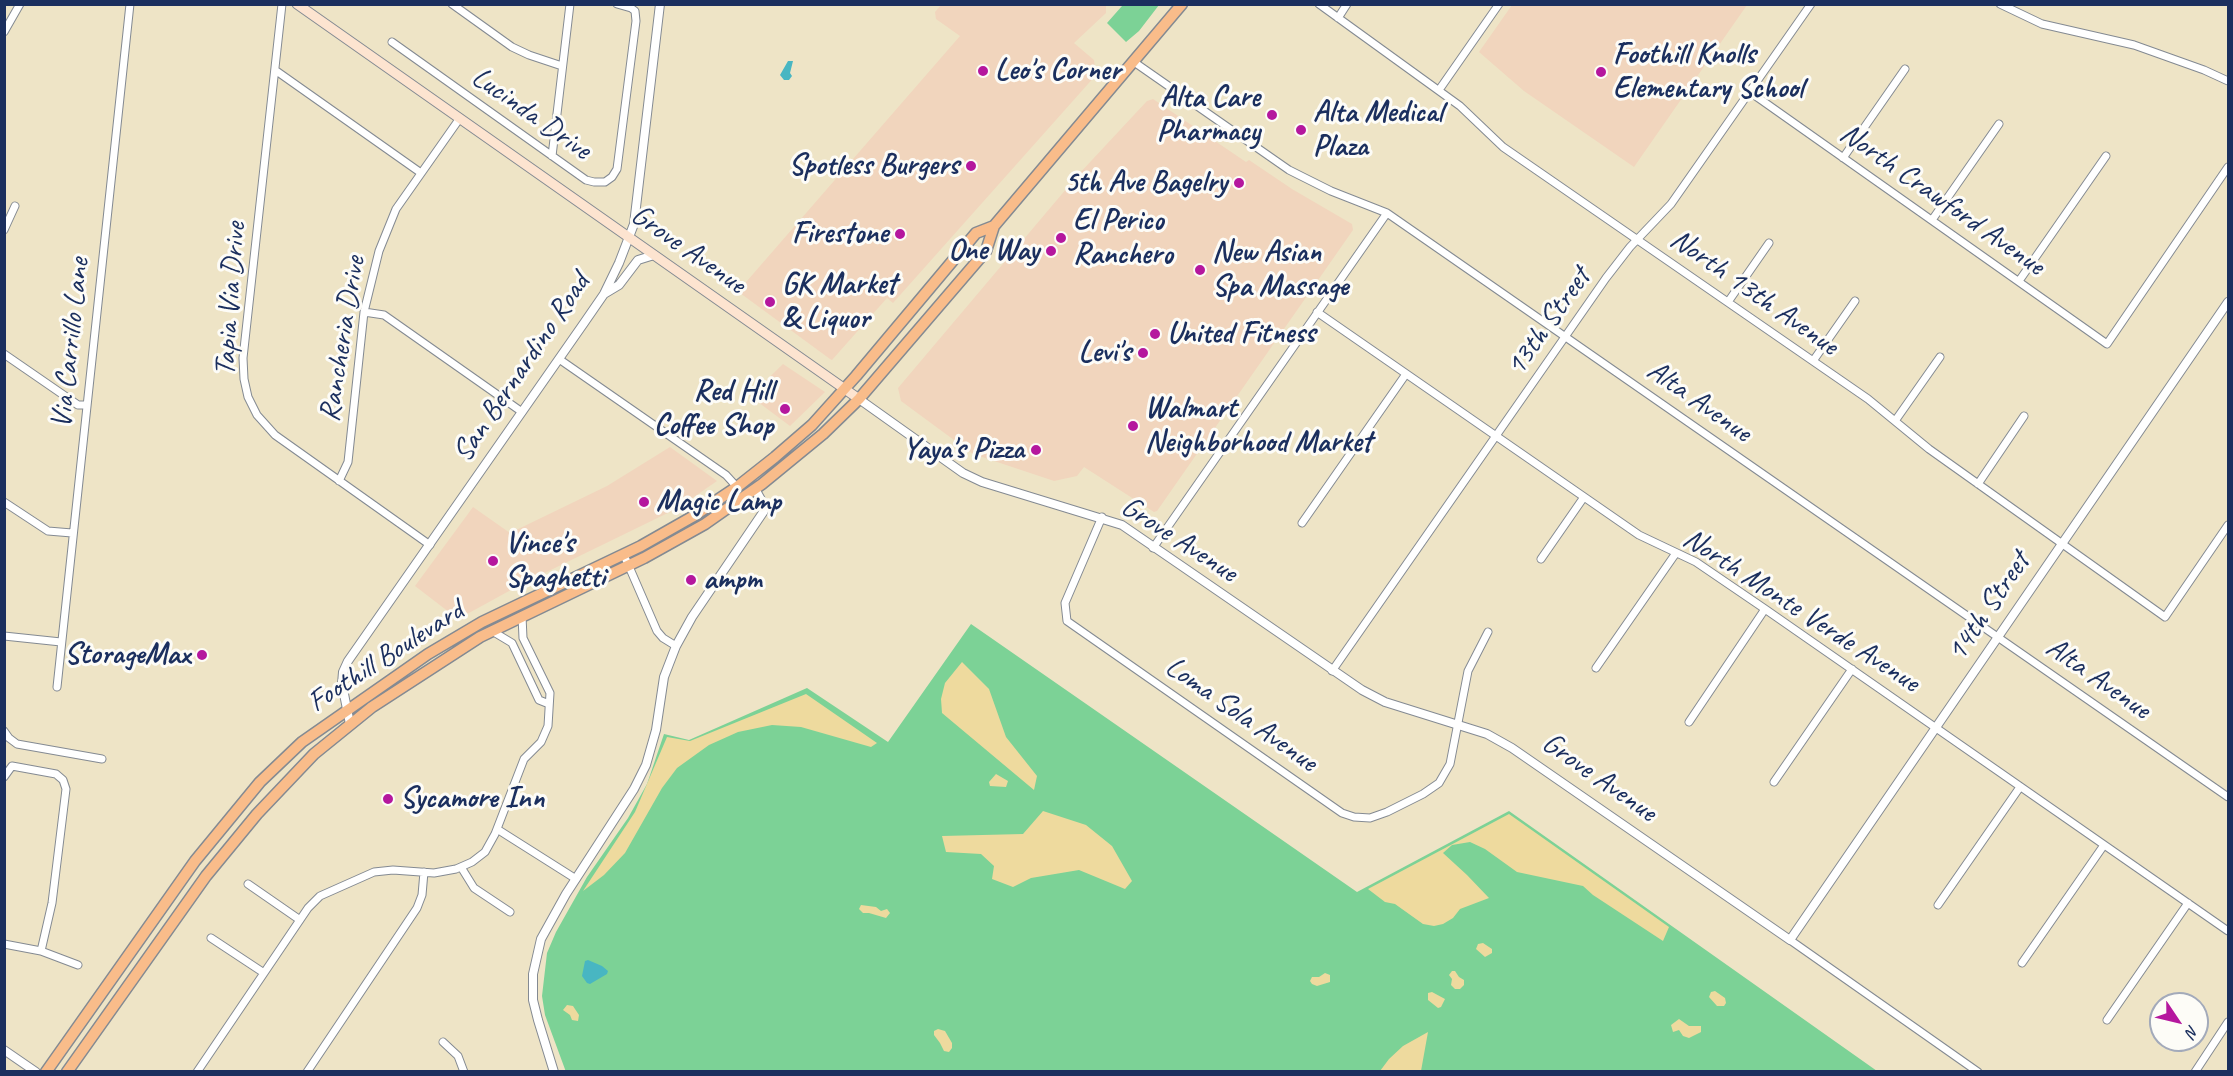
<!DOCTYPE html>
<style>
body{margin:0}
#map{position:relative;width:2233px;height:1076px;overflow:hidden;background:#eee4c6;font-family:Caveat,sans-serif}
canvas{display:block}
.frame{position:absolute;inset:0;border:6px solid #1b2f5e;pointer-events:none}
.north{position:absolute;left:2149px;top:992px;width:60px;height:60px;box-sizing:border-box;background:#fdfcf7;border:2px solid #a3aaba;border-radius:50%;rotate:125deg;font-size:16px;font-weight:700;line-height:24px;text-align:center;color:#1b2f5e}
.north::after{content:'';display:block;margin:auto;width:21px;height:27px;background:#b5179e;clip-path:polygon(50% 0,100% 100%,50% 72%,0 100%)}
</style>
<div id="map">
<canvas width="2233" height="1076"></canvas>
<div class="frame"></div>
<div class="north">N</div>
</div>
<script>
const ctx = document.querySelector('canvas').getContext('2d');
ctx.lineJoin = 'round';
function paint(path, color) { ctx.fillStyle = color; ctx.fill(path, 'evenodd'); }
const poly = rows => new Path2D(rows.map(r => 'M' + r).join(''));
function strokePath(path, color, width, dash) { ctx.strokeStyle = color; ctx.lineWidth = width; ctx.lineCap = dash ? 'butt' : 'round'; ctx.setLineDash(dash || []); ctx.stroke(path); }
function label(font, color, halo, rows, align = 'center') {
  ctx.font = font + ' Caveat,sans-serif'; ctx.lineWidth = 6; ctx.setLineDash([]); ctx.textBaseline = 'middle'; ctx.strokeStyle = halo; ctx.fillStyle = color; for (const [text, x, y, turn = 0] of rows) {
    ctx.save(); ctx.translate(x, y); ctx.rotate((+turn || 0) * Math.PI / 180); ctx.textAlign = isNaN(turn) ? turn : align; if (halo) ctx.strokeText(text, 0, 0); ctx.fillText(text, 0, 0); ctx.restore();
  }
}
paint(poly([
 [941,5,1106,5,1106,13,1074,43,1094,60,1096,75,893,303,887,298,832,360,830,359,740,293,740,289,960,36,936,19,935,12],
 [1512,5,1512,4,1747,5,1634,167,1524,91,1479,52],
 [1153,99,1246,162,1249,160,1292,189,1352,224,1353,230,1157,511,1154,512,1084,467,1077,476,1054,481,973,454,901,401,898,388,1078,175,1147,101],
 [783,364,825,392,790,426,750,396],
 [670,447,717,481,678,508,520,585,458,619,415,586,473,507,510,533,607,486]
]), '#f1d5bd');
paint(poly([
 [1121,5,1159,5,1139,31,1126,42,1107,23,1122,6],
 [971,624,1357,892,1509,811,1877,1071,566,1072,545,1015,542,996,547,953,556,932,587,877,628,818,647,784,664,734,689,740,807,688,888,742]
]), '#7cd296');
paint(poly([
 [962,662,989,689,1006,737,1037,776,1034,790,942,713,941,699,945,683],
 [806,694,877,743,871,747,801,727,772,725,738,732,709,745,677,768,662,788,625,853,604,875,583,891,635,812,667,737,690,741],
 [996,774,1008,781,1006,787,990,786,989,782],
 [1043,811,1086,825,1112,846,1132,881,1125,889,1079,870,1031,878,1013,887,992,879,994,866,981,854,946,852,942,836,1023,834],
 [1509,814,1669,927,1663,941,1593,895,1583,886,1517,872,1485,849,1470,842,1452,845,1443,853,1467,875,1489,898,1460,909,1453,918,1443,924,1434,926,1423,924,1395,904,1385,902,1368,889],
 [861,905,876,907,881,911,887,909,890,913,886,918,869,913,863,913,859,909],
 [1483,943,1492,949,1492,953,1485,957,1476,949,1478,944],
 [1452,971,1455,971,1459,977,1464,980,1464,985,1460,989,1455,989,1451,985,1452,979,1449,975],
 [1325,973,1330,975,1330,982,1317,986,1312,984,1310,981,1312,977,1319,977],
 [1715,991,1725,998,1726,1003,1724,1006,1717,1006,1709,997,1711,992],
 [1432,992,1445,999,1441,1007,1438,1008,1428,1000,1428,993],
 [567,1005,573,1006,579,1015,578,1021,572,1020,570,1015,563,1010],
 [1679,1019,1689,1026,1701,1026,1701,1032,1689,1038,1683,1036,1679,1030,1673,1032,1671,1025],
 [938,1029,945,1031,952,1043,952,1048,949,1052,944,1051,940,1043,934,1035,934,1031],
 [1428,1032,1421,1071,1380,1071,1389,1059,1403,1046]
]), '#eeda9e');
paint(poly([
 [788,61,793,61,790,73,792,76,789,80,784,80,780,75],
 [588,960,602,966,608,971,607,974,590,984,587,983,582,976,585,961]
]), '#48b6c2');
const minor = poly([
 [282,4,243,358,244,379,248,397,257,415,275,435,430,545],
 [452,4,512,47,529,55,562,66],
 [1319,4,1460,106,1503,147,1868,399,1929,449,2165,617,2228,525],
 [2000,4,2042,24,2134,45,2204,70,2228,81],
 [1338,18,1347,4],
 [4,32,20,4],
 [392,42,586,180,594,182,605,182,612,177,617,169,636,21,635,11,631,8,617,4],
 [1134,62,1289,170,1331,191,1387,213,2228,797],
 [275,70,421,173],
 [1439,90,1499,4],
 [1750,92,2107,344,2228,167],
 [552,156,570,4],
 [1843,158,1905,69],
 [1932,220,1999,124],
 [4,230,15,206],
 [2019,281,2106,156],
 [1728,302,1769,243],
 [364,312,384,315,522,412],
 [1317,312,1639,535,1696,562,1765,609,2228,931],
 [4,354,78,405,87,405],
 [559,359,726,475,737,487],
 [1813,361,1855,301],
 [1895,421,1940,357],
 [339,481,348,462,364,312,379,251,396,209,460,118],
 [1978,484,2024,416],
 [4,502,48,531,72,533],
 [1102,517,1065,603,1067,621,1342,813,1354,817,1370,818,1387,812,1423,794,1439,783,1450,764,1468,671,1488,632],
 [1302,523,1406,374],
 [1153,548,1387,213],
 [624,555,657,631,663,638,676,646],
 [1541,559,1584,497],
 [492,631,512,643,539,700,549,704],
 [4,636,61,642],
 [1596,668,1676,553],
 [1332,671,1606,278,1630,247,1671,204,1811,4],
 [57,687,130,4],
 [1689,722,1765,609],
 [4,731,9,738,17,744,102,759],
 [4,777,12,766,56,774,63,780,66,789,52,903,41,951],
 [1774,782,1852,669],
 [497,829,576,879],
 [461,867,474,888,510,912],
 [248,884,300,920],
 [1938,905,2020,787],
 [211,938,264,973],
 [1790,940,1978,1072],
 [4,944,41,951,78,965],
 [2022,963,2104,845],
 [2107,1020,2188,903],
 [443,1042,458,1056,464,1072],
 [197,1072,308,908,320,896,374,872,393,870,434,873,456,869,472,862,485,852,495,834,524,759,541,742,548,726,550,693,523,638,522,616],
 [307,1072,417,908,422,895,424,872],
 [2195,1072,2228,1022]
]);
const tertiary = poly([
 [604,294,619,285,638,260,654,255],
 [859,399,963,473,982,482,1122,525,1362,690,1385,702,1487,734,1512,748,1790,940,2228,302],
 [350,724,342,684,343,672,348,661,584,323,604,294,619,263,634,224,660,4],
 [4,1050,36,1072],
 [554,1072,538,1020,533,1000,533,974,541,939,566,894,634,789,646,765,656,730,664,677,676,646,692,617,764,511,764,505,755,489]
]);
const secondary = poly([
 [297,4,859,399]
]);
const primary = poly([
 [46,1072,195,861,260,782,302,742,428,654,482,622,641,546,692,517,737,487,775,457,812,425,856,376,976,233,994,226],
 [67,1072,206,876,257,814,314,754,372,707,480,637,644,558,705,524,762,484,823,434,859,399,986,251,994,226,1182,4]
]);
strokePath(minor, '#848a92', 9);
strokePath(tertiary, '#848a92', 10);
strokePath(secondary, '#848a92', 11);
strokePath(primary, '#848a92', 13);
strokePath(minor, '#fff', 7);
strokePath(tertiary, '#fff', 8);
strokePath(secondary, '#fde4d0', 9);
strokePath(primary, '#f9bc8a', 10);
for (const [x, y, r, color] of [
 [983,71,6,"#b5179e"],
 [1601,72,6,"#b5179e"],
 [1272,115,6,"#b5179e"],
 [1301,130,6,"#b5179e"],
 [971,166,6,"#b5179e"],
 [1239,183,6,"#b5179e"],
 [900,234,6,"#b5179e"],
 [1061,238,6,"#b5179e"],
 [1051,251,6,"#b5179e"],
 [1200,270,6,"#b5179e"],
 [770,302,6,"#b5179e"],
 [1155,334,6,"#b5179e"],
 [1143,353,6,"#b5179e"],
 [785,409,6,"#b5179e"],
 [1133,426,6,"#b5179e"],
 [1036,450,6,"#b5179e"],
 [644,502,6,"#b5179e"],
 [493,561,6,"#b5179e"],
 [691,580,6,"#b5179e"],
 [202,655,6,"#b5179e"],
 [388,799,6,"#b5179e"]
]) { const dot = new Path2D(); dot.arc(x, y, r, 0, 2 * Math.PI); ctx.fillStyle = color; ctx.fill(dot); strokePath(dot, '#fdfcf7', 2); }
label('bold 30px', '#1b2f5e', '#fdfcf7', [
 ["Foothill Knolls",1613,55],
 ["Elementary School",1613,89],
 ["Leo's Corner",995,71],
 ["Alta Care",1260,98,"right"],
 ["Pharmacy",1260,132,"right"],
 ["Alta Medical",1313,113],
 ["Plaza",1313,147],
 ["Spotless Burgers",959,166,"right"],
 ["5th Ave Bagelry",1227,183,"right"],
 ["El Perico",1073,221],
 ["Ranchero",1073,255],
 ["Firestone",888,234,"right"],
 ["One Way",1039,251,"right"],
 ["New Asian",1212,253],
 ["Spa Massage",1212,287],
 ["GK Market",782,285],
 ["& Liquor",782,319],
 ["United Fitness",1167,334],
 ["Levi's",1131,353,"right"],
 ["Red Hill",773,392,"right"],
 ["Coffee Shop",773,426,"right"],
 ["Walmart",1145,409],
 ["Neighborhood Market",1145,443],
 ["Yaya's Pizza",1024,450,"right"],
 ["Magic Lamp",656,502],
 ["Vince's",505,544],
 ["Spaghetti",505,578],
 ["ampm",703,580],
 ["StorageMax",190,655,"right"],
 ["Sycamore Inn",400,799]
], 'left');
label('30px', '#1b2f5e', '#fdfcf7', [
 ["Lucinda Drive",531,114,35],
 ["North Crawford Avenue",1942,200,35],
 ["Grove Avenue",688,250,35],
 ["North 13th Avenue",1754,293,35],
 ["Tapia Via Drive",231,299,-86],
 ["13th Street",1549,322,-55],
 ["Rancheria Drive",343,339,-81],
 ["Via Carrillo Lane",71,343,-84],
 ["San Bernardino Road",522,368,-56],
 ["Alta Avenue",1699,402,35],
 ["Grove Avenue",1179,540,33],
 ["14th Street",1989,607,-56],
 ["North Monte Verde Avenue",1801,611,33],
 ["Foothill Boulevard",386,657,-33],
 ["Alta Avenue",2098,679,35],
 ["Loma Sola Avenue",1241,715,35],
 ["Grove Avenue",1599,778,35]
]);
</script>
